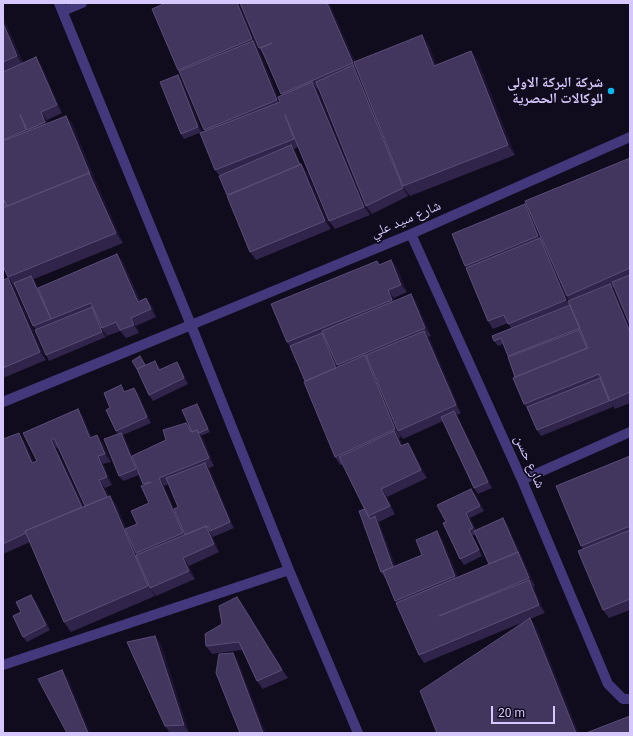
<!DOCTYPE html>
<meta charset="utf-8">
<style>
body{margin:0}
#map{position:relative;width:633px;height:736px;overflow:hidden;background:#110c1d;font-family:Roboto,sans-serif}
canvas{display:block}
.frame{position:absolute;inset:0;border:4px solid #d6c8fe;pointer-events:none}
.scale{position:absolute;left:491px;top:706px;width:64px;height:18px;box-sizing:border-box;border:2px solid #d6c8fe;border-top:0;padding-left:5px;font-size:12px;line-height:14px;white-space:nowrap;color:#d6c8fe;-webkit-text-stroke:3px #110c1d;paint-order:stroke}
</style>
<div id="map">
<canvas width="633" height="736"></canvas>
<div class="frame"></div>
<div class="scale">20 m</div>
</div>
<script>
const ctx = document.querySelector('canvas').getContext('2d');
ctx.lineJoin = 'round';
const poly = rows => new Path2D(rows.map(r => 'M' + r).join(''));
function strokePath(path, color, width, dash) { ctx.strokeStyle = color; ctx.lineWidth = width; ctx.lineCap = dash ? 'butt' : 'round'; ctx.setLineDash(dash || []); ctx.stroke(path); }
function paint(path, color) { ctx.fillStyle = color; ctx.fill(path, 'evenodd'); }
function label(font, color, halo, rows, align = 'center') {
  ctx.font = font + ' Roboto,"Noto Naskh Arabic",sans-serif'; ctx.lineWidth = 3.5; ctx.setLineDash([]); ctx.textBaseline = 'middle'; ctx.strokeStyle = halo; ctx.fillStyle = color; for (const [text, x, y, turn = 0] of rows) {
    ctx.save(); ctx.translate(x, y); ctx.rotate((+turn || 0) * Math.PI / 180); ctx.textAlign = isNaN(turn) ? turn : align; if (halo) ctx.strokeText(text, 0, 0); ctx.fillText(text, 0, 0); ctx.restore();
  }
}
strokePath(poly([
 [3,402,191,325]
]), '#43387b', 10);
strokePath(poly([
 [59,3,191,325,289,570,358,733],
 [63,11,82,3],
 [411,234,522,480,608,684,623,699,630,699],
 [191,325,411,234,630,137],
 [522,480,630,432],
 [3,665,289,570]
]), '#43387b', 10);
paint(poly([
 [166,3,239,3,278,97,282,95,264,56,259,48,240,3,329,3,355,62,429,45,436,65,471,51,478,61,515,155,410,196,406,191,408,196,372,214,366,206,319,88,317,89,370,215,335,229,329,221,298,147,294,149,301,165,307,172,331,229,256,260,250,252,220,176,215,170,205,131,181,75,178,70],
 [3,17,23,63,36,57,41,65,62,113,47,120,48,123,66,116,72,123,96,182,95,182,123,243,34,279,38,288,117,254,123,262,140,301,146,298,152,306,156,317,136,326,139,333,126,338,120,331,107,336,103,331,106,337,49,361,46,355,36,330,33,326,16,287,15,287,8,277,5,270,3,271],
 [178,75,182,81,202,132,184,139,181,134],
 [630,158,630,325,615,287,613,288,616,292,630,327,630,403,615,409,612,404,613,407,541,436,537,430,529,412,524,404,508,357,503,344,498,346,494,341,511,328,508,323,493,329,488,321,466,268,465,266,525,204,530,211],
 [532,217,543,242,542,240],
 [391,260,397,268,407,292,394,298,395,301,411,294,416,302,431,336,428,337,430,339,461,413,457,415,492,488,478,494,474,488,443,421,403,439,400,434,401,437,399,438,403,445,408,443,413,451,427,478,387,497,395,514,379,522,395,566,422,555,442,539,458,577,489,564,476,534,473,536,482,556,464,565,460,559,446,522,471,489,475,494,484,511,470,518,476,530,503,518,507,524,522,557,523,560,535,586,533,587,545,613,530,619,537,628,526,621,424,663,419,655,385,577,385,578,381,572,365,509,343,464,340,465,335,457,305,381,291,348,287,342,380,265],
 [331,350,337,365,339,367,338,367],
 [3,280,14,286,46,360,3,378],
 [142,359,145,365,159,366,160,370,177,362,181,368,188,384,153,401,149,395],
 [125,390,126,392,138,393,151,423,123,435,125,438,132,456,166,440,186,423,191,429,199,407,210,432,201,436,203,438,214,466,209,468,234,528,213,537,211,533,219,552,189,566,195,579,156,596,152,590,155,596,71,632,64,622,30,542,3,554,3,439,24,441,34,462,37,461,23,433,78,409,83,417,92,438,103,443,111,462,103,464,112,485,105,488,109,496,117,506,126,529,137,524,149,503,144,485,139,475,123,481,119,476,118,434,116,431,110,408],
 [58,447,85,506,84,507,56,448],
 [169,484,178,507,174,509,164,486],
 [630,456,630,610,609,618,603,610,583,549,581,546],
 [35,600,50,630,27,642,23,637,21,612],
 [243,605,288,678,263,689,257,681,242,650,212,654,206,646,222,624],
 [161,644,189,733,170,733,165,726]
]), '#31244b');
paint(poly([
 [237,3,239,3,258,47,252,39],
 [327,3,329,3,359,71,353,63],
 [3,17,24,66,17,56,3,23],
 [422,35,429,45,441,76,434,66],
 [253,41,259,49,283,108,277,100],
 [471,51,478,61,515,155,508,145],
 [36,57,41,65,62,113,57,105],
 [353,65,359,73,403,186,406,191,408,196,403,188],
 [178,75,182,81,202,132,198,127],
 [312,82,318,90,370,215,364,207],
 [41,112,47,120,51,130,45,122],
 [285,115,299,147,294,139],
 [66,116,72,123,96,182,90,174],
 [291,145,295,151,304,172,300,166],
 [301,164,307,172,331,229,325,221],
 [89,173,97,183,123,243,116,233],
 [525,204,530,212,542,240,546,246,572,308,566,300,542,242,538,236],
 [117,254,123,262,143,310,138,302],
 [391,260,397,268,407,292,401,285],
 [31,276,35,281,53,319,52,319],
 [8,278,14,286,46,360,40,352],
 [610,284,616,292,630,327,630,332],
 [388,290,394,298,398,308,392,300],
 [411,294,416,302,431,336,425,328],
 [146,298,152,306,156,317,151,309],
 [92,307,96,312,102,328,106,337,102,332],
 [131,318,136,326,139,333,134,325],
 [424,331,430,339,461,413,456,405],
 [322,333,326,339,341,375,337,369],
 [365,355,370,363,398,431,401,437,395,429],
 [155,361,159,366,163,376,159,370],
 [177,362,181,368,188,384,184,378],
 [134,388,138,393,151,423,147,417],
 [197,404,199,407,210,432,208,429],
 [78,409,83,417,96,446,90,438],
 [454,411,458,416,492,488,488,482],
 [197,430,203,438,214,466,209,458],
 [394,431,400,439,407,454,401,446],
 [19,433,24,441,38,471,32,463],
 [121,433,125,438,140,474,136,469],
 [97,435,103,443,111,462,105,454],
 [51,440,56,448,88,515,82,507],
 [408,443,413,451,427,478,421,470],
 [98,456,103,464,112,485,107,477],
 [205,463,209,468,234,528,230,522],
 [159,478,164,486,188,541,183,533],
 [99,480,105,488,113,506,108,498],
 [381,489,387,497,395,514,390,506],
 [471,489,475,494,484,511,480,506],
 [110,496,117,506,137,553,136,553,138,556,150,588,155,596,148,586],
 [466,513,470,518,477,534,473,528],
 [375,516,379,522,397,573,393,568],
 [503,518,507,524,535,586,529,578],
 [206,526,211,534,219,552,214,544],
 [469,530,473,536,482,556],
 [437,531,442,539,461,584,455,576],
 [183,558,189,566,195,579,189,571],
 [529,580,534,588,545,613,539,605],
 [31,595,35,600,50,630,46,625],
 [237,597,243,605,288,678,282,670],
 [530,618,537,628,579,733,576,733],
 [155,636,161,644,189,733,184,725],
 [233,653,238,661,266,733,263,733],
 [62,670,68,678,90,733,88,733]
]), '#1d1330');
const building = poly([
 [166,3,237,3,252,39,178,70,152,9,166,3],
 [240,3,327,3,353,63,281,94,261,48,272,43,259,48,240,3],
 [3,23,17,56,3,62,3,23],
 [422,35,434,66,471,51,508,145,403,186,354,62,422,35],
 [253,41,277,100,204,130,179,71,253,41],
 [36,57,57,105,41,112,45,122,27,130,20,114,26,130,3,140,3,72,36,57],
 [353,65,403,188,366,206,316,82,353,65],
 [178,75,198,127,181,134,160,82,178,75],
 [312,82,364,207,329,221,285,115,294,139,215,170,200,133,280,102,278,97,312,82],
 [66,116,90,174,89,173,7,206,3,198,3,141,66,116],
 [291,145,300,165,227,195,219,176,291,145],
 [630,158,630,268,567,296,525,201,630,158],
 [301,164,325,221,250,252,227,196,301,164],
 [89,173,116,233,8,277,3,266,3,208,89,173],
 [3,198,7,206,3,208,3,198],
 [525,204,538,236,465,266,452,234,525,204],
 [540,238,566,300,508,324,504,315,488,321,466,268,540,238],
 [117,254,138,302,146,298,151,309,131,318,134,325,120,330,116,322,102,328,91,303,51,319,38,288,117,254],
 [391,260,401,285,388,290,392,300,287,342,271,304,377,261,379,265,391,260],
 [630,275,630,325,612,282,630,275],
 [31,276,51,319,33,326,14,283,31,276],
 [8,278,40,352,3,368,3,280,8,278],
 [610,284,630,332,630,392,610,401,599,374,524,404,513,378,588,348,568,301,610,284],
 [411,294,425,328,337,365,322,331,411,294],
 [570,305,580,328,508,356,501,338,494,341,492,336,570,305],
 [92,307,102,332,46,355,35,330,92,307],
 [579,330,587,348,515,377,508,357,579,330],
 [424,331,456,405,398,431,366,355,424,331],
 [322,333,336,368,305,381,290,346,322,333],
 [365,355,395,429,335,457,304,382,365,355],
 [140,356,145,365,137,369,132,361,140,356],
 [155,361,159,370,177,362,184,378,149,395,137,369,155,361],
 [600,378,609,401,537,430,527,407,600,378],
 [121,385,124,392,134,388,147,417,116,431,106,410,110,408,104,393,121,385],
 [197,404,208,429,199,433,197,430,192,432,182,410,197,404],
 [78,409,90,438,97,435,105,454,98,456,107,477,99,480,107,497,85,506,54,438,51,440,82,507,56,518,25,531,26,533,3,544,3,439,19,433,32,463,37,461,23,433,78,409],
 [454,411,488,482,474,488,441,417,454,411],
 [186,423,191,432,197,430,209,458,159,478,183,533,136,553,125,529,137,524,131,511,149,503,141,486,151,482,143,484,132,456,166,440,163,430,186,423],
 [394,431,401,446,408,443,421,470,381,489,390,506,368,516,339,457,394,431],
 [121,433,136,469,119,476,104,439,121,433],
 [630,456,630,526,581,546,556,486,630,456],
 [205,463,230,522,210,531,208,527,206,528,206,526,185,535,174,509,178,507,166,478,205,463],
 [471,489,480,506,466,513,473,528,469,530,479,550,460,559,443,523,446,522,437,505,471,489],
 [110,496,148,586,64,622,25,531,110,496],
 [365,509,370,519,375,516,393,567,381,572,359,511,365,509],
 [503,518,518,553,518,552,489,564,474,531,503,518],
 [206,526,214,544,183,558,189,571,150,588,136,555,206,526],
 [630,530,630,599,603,610,578,551,630,530],
 [437,531,455,576,395,601,383,571,422,555,416,540,437,531],
 [518,552,529,578,439,616,529,580,539,605,419,655,396,603,518,552],
 [31,595,46,625,23,637,13,616,21,612,16,602,31,595],
 [237,597,282,670,257,681,239,642,206,646,205,634,222,624,219,606,237,597],
 [530,618,576,733,437,733,420,691,530,618],
 [155,636,184,725,165,726,127,642,155,636],
 [233,653,263,733,240,733,216,673,219,654,233,653],
 [62,670,88,733,67,733,38,679,62,670],
 [630,716,630,733,586,733,630,716]
]);
paint(building, '#43365e');
strokePath(building, '#5a4d77', 1);
for (const [x, y, r, color] of [
 [611,91,4,"#05b8ee"]
]) { const dot = new Path2D(); dot.arc(x, y, r, 0, 2 * Math.PI); ctx.fillStyle = color; ctx.fill(dot); strokePath(dot, '#110c1d', 1.5); }
label('bold 14px', '#d6c8fe', '#110c1d', [
 ["شركة البركة الاولى",603,83],
 ["للوكالات الحصرية",603,99]
], 'right');
label('14px', '#d6c8fe', '#110c1d', [
 ["شارع سيد علي",406,220,-23],
 ["شارع حسن",529,462,66]
]);
</script>
